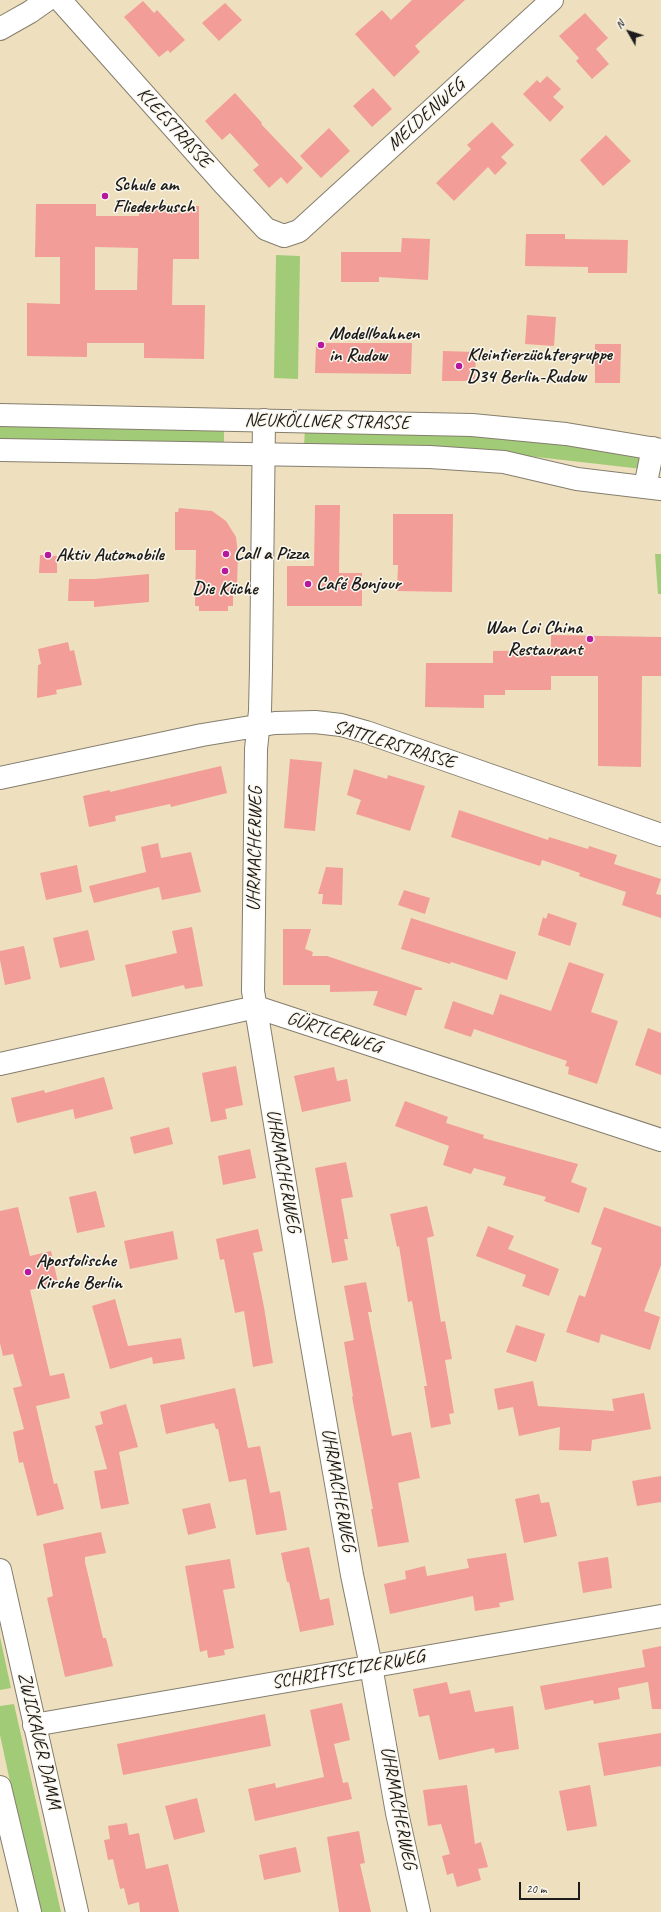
<!DOCTYPE html>
<meta charset="utf-8">
<style>
body{margin:0}
#map{position:relative;width:661px;height:1912px;overflow:hidden;background:#eee0bf;font-family:Caveat,sans-serif}
canvas{display:block}
.north{position:absolute;left:609px;top:12px;width:40px;height:40px;-webkit-text-stroke:3px #fbf7ec;paint-order:stroke;rotate:309deg;font-size:11px;font-weight:700;line-height:16px;text-align:center;color:#1c1c1c}
.north::after{content:'';display:block;margin:auto;width:14px;height:18px;background:#1c1c1c;clip-path:polygon(50% 0,100% 100%,50% 72%,0 100%)}
.scale{position:absolute;left:519px;top:1882px;width:61px;height:18px;box-sizing:border-box;border:2px solid #1c1c1c;border-top:0;padding-left:5px;font-size:12px;line-height:14px;white-space:nowrap;color:#1c1c1c;-webkit-text-stroke:3px #fbf7ec;paint-order:stroke}
</style>
<div id="map">
<canvas width="661" height="1912"></canvas>
<div class="north">N</div>
<div class="scale">20 m</div>
</div>
<script>
const ctx = document.querySelector('canvas').getContext('2d');
ctx.lineJoin = 'round';
function paint(path, color) { ctx.fillStyle = color; ctx.fill(path, 'evenodd'); }
const poly = rows => new Path2D(rows.map(r => 'M' + r).join(''));
function strokePath(path, color, width, dash) { ctx.strokeStyle = color; ctx.lineWidth = width; ctx.lineCap = dash ? 'butt' : 'round'; ctx.setLineDash(dash || []); ctx.stroke(path); }
function label(font, color, halo, rows, align = 'center') {
  ctx.font = font + ' Caveat,sans-serif'; ctx.lineWidth = 3; ctx.setLineDash([]); ctx.textBaseline = 'middle'; ctx.strokeStyle = halo; ctx.fillStyle = color; for (const [text, x, y, turn = 0] of rows) {
    ctx.save(); ctx.translate(x, y); ctx.rotate((+turn || 0) * Math.PI / 180); ctx.textAlign = isNaN(turn) ? turn : align; if (halo) ctx.strokeText(text, 0, 0); ctx.fillText(text, 0, 0); ctx.restore();
  }
}
paint(poly([
 [276,255,300,256,298,379,274,378],
 [0,425,224,428,224,444,0,441],
 [305,429,415,431,559,442,644,456,642,469,475,450,304,445],
 [655,554,661,554,661,594,658,594],
 [0,1637,11,1688,0,1690],
 [14,1704,61,1912,38,1912,0,1735,0,1706]
]), '#a2cb77');
paint(poly([
 [412,0,465,0,415,46,420,52,394,77,355,34,382,10,391,20],
 [143,1,154,13,157,10,185,40,170,53,168,50,159,57,124,17],
 [225,3,242,20,219,41,202,23],
 [585,13,608,38,596,49,609,64,592,79,576,61,579,58,559,36],
 [547,76,561,89,553,97,564,107,550,122,523,94,537,80,540,83],
 [373,88,392,109,372,127,353,106],
 [235,93,262,123,261,124,303,168,287,184,281,177,269,188,253,170,259,165,230,133,222,140,205,121],
 [492,122,514,145,501,157,507,163,495,175,488,167,454,201,436,183,471,149,467,145],
 [329,128,350,151,321,178,300,156],
 [606,135,631,161,603,186,580,160],
 [36,204,96,204,96,216,139,216,139,205,199,206,199,259,173,259,172,305,205,305,204,359,144,358,144,343,87,343,87,357,27,356,27,303,60,304,60,257,35,257],
 [95,247,138,248,137,290,95,290],
 [526,234,565,234,565,239,628,240,627,273,588,273,588,267,525,266],
 [402,238,430,239,428,280,379,277,379,282,341,282,341,252,401,252],
 [527,315,556,317,554,346,525,344],
 [316,343,412,343,411,374,315,373],
 [595,344,621,344,620,383,595,383],
 [443,351,476,352,475,381,442,381],
 [315,505,340,505,339,573,362,573,362,606,287,606,287,566,314,566],
 [179,508,212,511,226,521,236,537,238,554,237,586,233,586,233,606,228,606,228,611,199,611,199,606,195,606,196,550,175,550,175,512,178,512],
 [393,514,453,514,452,592,397,591,398,565,393,565],
 [40,555,57,556,57,573,39,573],
 [149,574,149,602,94,607,94,601,68,601,69,579,94,579],
 [551,635,661,637,661,676,642,676,641,767,598,766,598,676,551,676,551,690,505,690,505,695,484,695,484,708,425,707,426,663,493,663,493,651,551,650],
 [68,642,70,651,74,650,82,685,56,690,57,694,37,698,38,665,41,664,38,649],
 [290,759,322,762,315,831,284,828],
 [221,766,227,793,171,807,170,804,115,816,116,821,89,827,83,796,110,790,110,792],
 [354,769,387,779,388,775,425,786,410,831,356,814,361,800,347,795],
 [459,810,548,840,549,837,588,849,589,846,617,855,614,864,661,879,656,894,661,895,661,918,622,905,626,892,579,876,580,873,542,860,540,866,451,837],
 [158,843,161,858,191,852,201,892,162,900,159,887,94,903,89,886,146,872,141,847],
 [77,865,82,892,46,900,40,873],
 [326,867,343,868,342,905,322,904,323,894,318,894],
 [404,890,430,898,425,914,398,905],
 [548,913,577,923,570,946,538,935,543,917,546,919],
 [411,918,516,952,507,980,451,962,450,964,401,949],
 [192,927,203,986,185,989,184,985,132,997,125,965,177,953,172,931],
 [283,929,311,929,305,949,313,952,312,956,327,956,422,988,422,990,415,990,406,1016,373,1005,378,991,330,992,330,985,283,985],
 [88,930,95,960,60,968,53,938],
 [24,946,31,979,5,985,0,960,0,951],
 [569,962,604,974,591,1012,618,1021,597,1084,568,1074,569,1067,565,1066,567,1061,474,1029,471,1037,444,1028,453,1001,493,1015,500,994,551,1011],
 [648,1028,661,1033,661,1075,635,1065],
 [236,1066,243,1105,225,1109,227,1119,211,1122,202,1073],
 [334,1067,337,1081,347,1079,351,1101,302,1112,294,1076],
 [104,1077,113,1109,75,1119,73,1109,17,1123,11,1098,44,1090,45,1093],
 [405,1101,448,1117,446,1123,484,1135,483,1138,578,1164,571,1182,587,1188,579,1213,544,1201,546,1197,503,1185,506,1177,474,1168,471,1174,443,1165,449,1146,395,1126],
 [169,1127,173,1144,134,1154,130,1137],
 [250,1149,256,1178,223,1185,218,1156],
 [346,1162,353,1197,341,1199,348,1239,344,1239,348,1260,332,1263,315,1168],
 [96,1191,105,1227,77,1233,69,1197],
 [427,1206,434,1236,427,1238,441,1322,445,1321,452,1359,445,1360,454,1413,449,1414,451,1424,431,1428,424,1386,427,1386,412,1301,408,1302,399,1246,397,1247,390,1214],
 [18,1207,30,1256,51,1251,58,1283,30,1290,50,1376,64,1373,70,1398,36,1406,54,1484,57,1483,64,1509,37,1516,23,1462,19,1463,13,1432,24,1429,13,1388,22,1386,13,1354,3,1356,0,1343,0,1211],
 [604,1207,661,1227,661,1265,644,1311,660,1317,650,1350,601,1334,599,1343,566,1332,579,1295,585,1297,602,1248,591,1244],
 [488,1226,514,1236,508,1249,559,1269,549,1296,522,1286,526,1275,476,1256],
 [258,1229,263,1251,253,1253,264,1307,273,1363,253,1367,244,1311,235,1313,224,1259,220,1260,216,1239],
 [173,1231,178,1259,130,1269,124,1241],
 [366,1282,372,1312,368,1312,392,1436,411,1432,420,1478,398,1483,409,1542,378,1547,371,1509,373,1509,352,1397,353,1396,344,1342,354,1340,344,1286],
 [115,1299,128,1346,181,1338,185,1359,153,1364,152,1357,110,1369,92,1306],
 [516,1325,545,1334,536,1362,506,1352],
 [533,1381,538,1406,614,1411,612,1399,644,1393,651,1429,592,1440,591,1451,559,1450,560,1427,519,1436,513,1407,498,1410,494,1389],
 [235,1388,248,1448,260,1446,270,1493,280,1491,287,1530,256,1535,246,1479,229,1482,218,1429,216,1429,214,1423,166,1434,160,1405],
 [126,1404,138,1447,119,1452,129,1504,101,1509,94,1471,107,1469,95,1426,103,1424,100,1412],
 [661,1476,661,1502,637,1506,632,1481],
 [539,1494,541,1503,549,1502,557,1536,524,1543,515,1499],
 [210,1503,216,1528,188,1535,182,1509],
 [101,1532,106,1553,85,1557,85,1562,103,1638,106,1638,113,1666,65,1677,47,1598,53,1596,43,1544],
 [309,1547,320,1600,329,1598,334,1625,300,1632,289,1582,287,1582,281,1553],
 [506,1553,514,1600,499,1603,500,1607,475,1611,473,1596,390,1614,384,1584,406,1579,405,1571,425,1566,427,1576,469,1568,467,1559],
 [608,1557,612,1588,583,1593,578,1562],
 [230,1559,235,1588,223,1590,234,1648,224,1650,225,1655,208,1658,207,1650,200,1652,185,1566],
 [661,1646,661,1709,652,1709,648,1682,618,1688,620,1699,594,1704,593,1700,545,1710,540,1686,645,1667,642,1650],
 [447,1682,450,1694,470,1690,475,1712,513,1706,519,1749,495,1753,494,1748,439,1760,429,1715,419,1717,413,1689],
 [342,1703,350,1740,334,1744,343,1783,348,1782,352,1799,255,1821,248,1789,275,1783,276,1788,324,1777,310,1710],
 [265,1714,271,1746,123,1775,117,1744],
 [661,1733,661,1766,604,1776,598,1743],
 [467,1785,475,1844,481,1842,488,1867,478,1869,481,1880,457,1887,453,1873,447,1875,442,1856,450,1854,441,1824,428,1826,423,1790],
 [590,1785,597,1826,567,1831,559,1791],
 [197,1798,205,1832,174,1840,165,1806],
 [127,1823,129,1835,139,1833,146,1869,168,1864,179,1912,140,1912,139,1902,128,1905,124,1888,120,1889,113,1859,108,1860,104,1840,110,1839,108,1826],
 [359,1831,365,1863,360,1864,371,1912,339,1912,327,1837],
 [296,1847,301,1872,264,1880,259,1855]
]), '#f29d97');
const minor = poly([
 [60,0,223,183,266,229,284,236,299,231,552,0],
 [0,29,30,12,47,0],
 [264,420,261,667,260,711,256,749,253,991,307,1317,352,1575,371,1666,397,1813,419,1912],
 [0,778,202,735,275,723,315,722,341,725,366,732,661,835],
 [0,1064,256,1007,661,1140],
 [0,1570,77,1912],
 [34,1725,661,1616],
 [0,1787,30,1912]
]);
const major = poly([
 [0,415,472,425,566,434,661,450],
 [0,450,430,457,504,462,577,479,661,489],
 [645,487,653,448]
]);
strokePath(minor, '#857e6e', 24);
strokePath(major, '#857e6e', 24);
strokePath(minor, '#fff', 22);
strokePath(major, '#fff', 22);
for (const [x, y, r, color] of [
 [105,196,4,"#b5179e"],
 [321,345,4,"#b5179e"],
 [459,366,4,"#b5179e"],
 [226,554,4,"#b5179e"],
 [48,555,4,"#b5179e"],
 [225,571,4,"#b5179e"],
 [308,584,4,"#b5179e"],
 [590,639,4,"#b5179e"],
 [28,1272,4,"#b5179e"]
]) { const dot = new Path2D(); dot.arc(x, y, r, 0, 2 * Math.PI); ctx.fillStyle = color; ctx.fill(dot); strokePath(dot, '#fbf7ec', 1.5); }
label('19px', '#1c1c1c', '#fbf7ec', [
 ["MELDENWEG",426,115,-42],
 ["KLEESTRASSE",174,128,48],
 ["NEUKÖLLNER STRASSE",327,422,1],
 ["SATTLERSTRASSE",394,745,17],
 ["UHRMACHERWEG",255,849,-89],
 ["GÜRTLERWEG",334,1033,18],
 ["UHRMACHERWEG",283,1171,80],
 ["UHRMACHERWEG",338,1490,80],
 ["SCHRIFTSETZERWEG",348,1670,-10],
 ["ZWICKAUER DAMM",39,1741,77],
 ["UHRMACHERWEG",398,1808,79]
]);
label('bold 19px', '#1c1c1c', '#fbf7ec', [
 ["Schule am",113,185],
 ["Fliederbusch",113,207],
 ["Modellbahnen",329,334],
 ["in Rudow",329,356],
 ["Kleintierzüchtergruppe",467,355],
 ["D34 Berlin-Rudow",467,377],
 ["Call a Pizza",234,554],
 ["Aktiv Automobile",56,555],
 ["Café Bonjour",316,584],
 ["Die Küche",225,589,"center"],
 ["Wan Loi China",582,628,"right"],
 ["Restaurant",582,650,"right"],
 ["Apostolische",36,1261],
 ["Kirche Berlin",36,1283]
], 'left');
</script>
